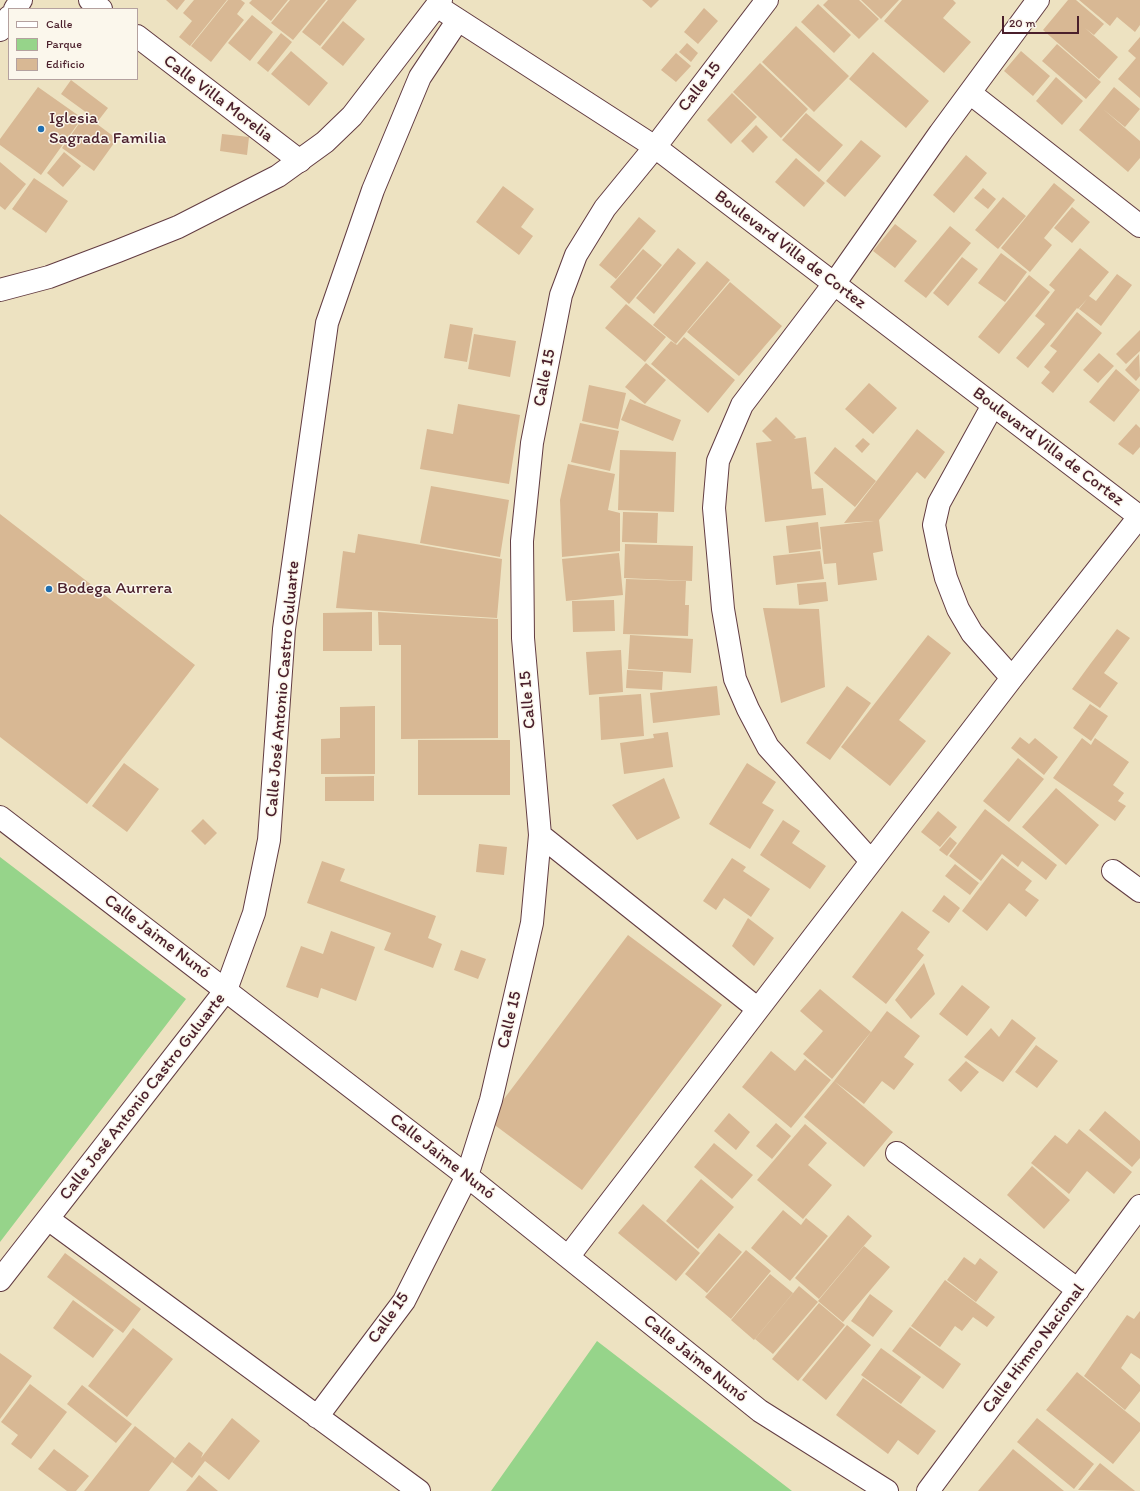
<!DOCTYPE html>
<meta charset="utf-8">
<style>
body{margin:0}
#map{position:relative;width:1140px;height:1491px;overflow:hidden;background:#ede2c1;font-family:Itim,sans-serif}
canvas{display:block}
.legend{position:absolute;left:8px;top:8px;width:130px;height:72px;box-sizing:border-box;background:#fbf7ec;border:1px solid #b4a19f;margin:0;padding:5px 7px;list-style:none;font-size:12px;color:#4a1f2b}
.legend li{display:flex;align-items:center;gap:8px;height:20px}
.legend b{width:20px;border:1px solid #b4a19f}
.scale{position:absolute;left:1002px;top:16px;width:77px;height:18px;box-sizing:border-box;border:2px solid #4a1f2b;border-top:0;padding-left:5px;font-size:12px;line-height:14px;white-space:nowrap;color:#4a1f2b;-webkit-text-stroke:3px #fbf7ec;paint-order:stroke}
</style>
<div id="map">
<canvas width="1140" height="1491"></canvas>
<ul class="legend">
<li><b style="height:5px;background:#fff"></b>Calle</li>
<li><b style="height:11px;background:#96d48a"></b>Parque</li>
<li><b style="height:11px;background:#d8b894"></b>Edificio</li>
</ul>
<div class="scale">20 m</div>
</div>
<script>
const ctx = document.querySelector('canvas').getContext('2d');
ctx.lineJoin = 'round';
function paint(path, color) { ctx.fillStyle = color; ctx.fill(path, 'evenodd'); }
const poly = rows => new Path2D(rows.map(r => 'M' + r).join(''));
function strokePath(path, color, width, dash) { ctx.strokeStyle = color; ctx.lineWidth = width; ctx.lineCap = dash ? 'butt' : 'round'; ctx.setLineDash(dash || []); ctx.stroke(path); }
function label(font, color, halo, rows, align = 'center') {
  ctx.font = font + ' Itim,sans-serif'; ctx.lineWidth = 3; ctx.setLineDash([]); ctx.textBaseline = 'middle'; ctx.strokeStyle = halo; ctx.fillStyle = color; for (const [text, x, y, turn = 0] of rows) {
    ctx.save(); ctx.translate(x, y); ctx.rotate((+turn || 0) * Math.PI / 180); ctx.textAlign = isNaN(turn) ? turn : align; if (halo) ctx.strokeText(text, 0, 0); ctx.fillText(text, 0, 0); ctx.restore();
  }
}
paint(poly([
 [0,857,186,999,0,1242],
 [597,1341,792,1491,491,1491]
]), '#96d48a');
paint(poly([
 [166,0,185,0,177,10],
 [194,0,227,0,190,46,179,37,192,21,183,13],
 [228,0,241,0,245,3,237,14,244,20,211,62,191,46],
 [252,0,288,0,271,21,249,3],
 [290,0,326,0,293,40,271,23],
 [328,0,357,0,320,46,302,32],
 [642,0,659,0,651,8],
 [828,0,859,0,879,19,859,39,823,5],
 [861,0,899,0,881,19],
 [902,0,953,0,956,3,943,18,971,42,944,73,884,21],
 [1068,0,1076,0,1104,24,1094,35,1085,28,1118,57,1099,79,1043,30],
 [1079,0,1140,0,1140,25,1135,32,1117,17,1110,26],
 [818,4,851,35,834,53,801,22],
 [704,8,718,21,698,44,684,32],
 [252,15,273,32,250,61,228,43],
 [343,21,365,39,343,66,321,48],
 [796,26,849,76,814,112,762,62],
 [281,33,292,42,268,72,257,63],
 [1140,37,1140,98,1118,79,1136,58,1128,51],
 [687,43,698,53,691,62,679,52],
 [1057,44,1101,82,1086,99,1042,61],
 [291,51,328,83,309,106,271,74],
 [1021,51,1050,76,1033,96,1004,71],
 [873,52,929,101,906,128,849,79],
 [676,53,691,66,676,82,661,70],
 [760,63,808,109,781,138,733,92],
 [1056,77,1083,101,1062,125,1036,101],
 [71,80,108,108,98,121,61,94],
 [38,87,82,118,41,175,0,145,0,139],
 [1114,87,1140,109,1125,127,1103,109,1140,141,1140,158,1128,172,1079,130],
 [732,93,757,117,731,144,707,120],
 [806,113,843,145,819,172,782,140],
 [85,115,117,139,94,171,62,148],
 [756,125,768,137,753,153,741,141],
 [222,134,249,137,247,155,220,151],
 [861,140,881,156,845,197,826,181],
 [64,152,81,166,63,187,47,173],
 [966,155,987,173,954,213,933,195],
 [796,158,825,183,804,207,775,182],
 [0,162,26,184,5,210,0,206],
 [34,178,68,201,46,233,12,209],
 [1054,183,1075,200,1044,238,1052,245,1030,272,1001,248],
 [503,186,534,209,521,227,533,236,519,255,476,222],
 [983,188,996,199,988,209,974,198],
 [1003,197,1026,216,998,249,975,230],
 [1072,207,1090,222,1072,243,1054,228],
 [639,217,656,231,616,279,599,265],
 [895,224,917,241,895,268,873,251],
 [950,226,971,243,926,298,904,281],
 [678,248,696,263,654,314,636,298],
 [1080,248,1109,272,1089,296,1096,301,1117,274,1132,285,1101,326,1079,309,1087,299,1078,309,1077,308,1028,368,1016,358,1045,324,1035,316,1055,290,1049,285],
 [643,249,662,265,629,304,610,287],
 [1001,253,1027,272,1005,302,978,283],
 [962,257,978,269,948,306,933,293],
 [707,261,730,280,676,344,653,325],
 [1029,275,1050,292,999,354,978,337],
 [730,282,782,326,739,376,687,332],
 [626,304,666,337,645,362,605,328],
 [1077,312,1102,333,1053,393,1041,383,1050,372,1044,367,1057,351,1050,346],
 [450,324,473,328,467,362,444,358],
 [1140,330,1140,351,1126,364,1116,354],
 [474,334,516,341,510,377,468,369],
 [684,337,735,380,708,413,651,364,671,341,677,345],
 [1099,353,1114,366,1098,383,1083,370],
 [1139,354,1140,376,1136,381,1125,370],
 [646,363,666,380,645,404,625,387],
 [1116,369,1140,390,1114,422,1089,402],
 [869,383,897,408,873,434,845,409],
 [589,385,626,393,618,429,582,421],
 [630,399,681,420,673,441,621,420],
 [458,404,520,415,509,484,420,469,427,429,453,434],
 [776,417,796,437,794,439,806,437,812,489,823,488,826,515,765,522,756,443,772,441,762,431],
 [580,423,619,431,610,471,571,462],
 [1136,424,1140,428,1140,447,1133,455,1118,444],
 [917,429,945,452,925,479,917,472,879,520,883,551,873,553,877,580,838,585,836,563,824,564,820,527,874,521,844,523],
 [863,438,870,444,862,453,855,446],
 [835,447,876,481,855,507,814,473],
 [620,450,676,452,674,512,618,510],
 [568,464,615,474,608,510,620,513,620,551,562,557,560,500],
 [431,486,509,500,500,557,420,543],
 [623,512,658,513,657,543,622,542],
 [0,514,195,665,87,804,0,737],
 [818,522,821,549,789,553,786,526],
 [358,534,502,559,497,618,336,608,343,551,355,553],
 [625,544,693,546,692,581,624,578],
 [820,551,824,579,776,585,773,556],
 [619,553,623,595,566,601,562,559],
 [626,579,686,581,685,605,689,605,688,636,623,634],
 [826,582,828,601,799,605,797,584],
 [614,600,615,631,573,632,572,601],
 [763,608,819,609,825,687,781,703],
 [372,612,372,651,323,651,323,613],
 [378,612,498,619,498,738,401,739,401,645,379,645],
 [1117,629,1130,638,1104,673,1118,683,1100,708,1072,689,1091,663,1100,670,1091,663],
 [630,635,693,639,691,673,628,669],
 [928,635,951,653,899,720,926,741,890,786,841,747],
 [621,650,623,692,589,695,586,652],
 [627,670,663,672,662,690,626,688],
 [717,686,720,715,653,723,650,693],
 [847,686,871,703,830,760,806,743],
 [641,694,644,736,601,740,599,697],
 [1090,704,1108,716,1091,741,1073,728],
 [375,706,375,774,321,774,321,739,340,738,340,707],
 [668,732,673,767,624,774,620,743,654,738,653,734],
 [1020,737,1029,744,1035,738,1058,757,1044,775,1011,748],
 [1082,738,1091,745,1095,738,1129,762,1113,785,1124,793,1118,801,1126,806,1115,821,1053,778],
 [418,740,510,740,510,795,418,795],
 [1018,758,1044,779,1009,822,983,801],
 [124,763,159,789,127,832,92,806],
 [747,763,776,782,762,803,774,810,750,849,709,824],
 [374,776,374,801,325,801,325,777],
 [664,778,680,818,637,840,612,805],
 [1056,788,1099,825,1066,865,1022,827],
 [985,809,1057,865,1046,880,1022,861,1018,867,1002,854,981,881,949,856],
 [938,811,957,827,940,847,921,832],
 [203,819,217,833,205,845,191,831],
 [783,820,800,831,792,843,826,866,810,889,760,855],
 [950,837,957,843,947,856,939,850],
 [479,844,507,847,504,875,476,872],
 [732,858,746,867,743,871,770,889,751,917,724,898,716,910,703,901],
 [1002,858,1032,881,1025,890,1039,900,1026,917,1009,903,987,931,962,911],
 [322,861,345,869,340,881,436,916,428,938,442,944,433,968,384,950,391,933,307,903],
 [955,864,979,883,970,895,945,876],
 [944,895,960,908,949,923,932,911],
 [902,911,930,932,917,949,924,955,886,1004,852,977],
 [748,918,774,938,754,966,732,946],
 [331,931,375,947,356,1001,321,988,318,998,286,987,301,946,323,954],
 [628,935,722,1005,582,1190,488,1120],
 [461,950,486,959,478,979,454,970],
 [924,963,935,994,911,1019,895,1000],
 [962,985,990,1007,967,1036,939,1014],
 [820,989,871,1032,832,1079,803,1054,823,1031,800,1011],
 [887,1011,920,1036,904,1057,914,1064,894,1090,882,1081,864,1104,834,1081],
 [1012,1019,1036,1038,1003,1082,964,1057,991,1028,999,1037],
 [1036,1045,1058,1061,1037,1088,1015,1072],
 [771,1051,795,1071,805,1059,831,1080,791,1128,742,1087],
 [966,1061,979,1072,961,1092,948,1080],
 [834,1081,893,1132,864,1167,804,1117],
 [1105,1111,1140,1141,1140,1158,1132,1167,1089,1130],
 [729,1113,750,1132,736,1150,714,1131],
 [776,1123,791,1136,772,1159,756,1146],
 [805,1124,827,1143,808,1165,832,1185,803,1219,757,1180],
 [1079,1129,1132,1172,1114,1194,1087,1171,1069,1194,1031,1163,1055,1135,1067,1144],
 [714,1143,753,1175,732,1199,694,1167],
 [1032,1166,1070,1200,1044,1229,1007,1195],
 [701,1179,734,1207,698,1249,666,1221],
 [643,1204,700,1253,676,1281,618,1233],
 [783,1210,801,1225,806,1218,828,1236,790,1281,751,1248],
 [848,1215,872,1236,819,1299,795,1278],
 [719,1233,742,1252,707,1293,685,1274],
 [864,1246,890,1267,843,1322,818,1301],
 [746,1250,771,1271,731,1319,705,1297],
 [65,1253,141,1309,123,1333,47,1277],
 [964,1257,975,1265,980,1258,998,1272,976,1302,947,1280],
 [770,1274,793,1293,754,1340,731,1320],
 [945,1280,995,1317,987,1327,973,1317,962,1331,955,1326,940,1347,911,1326],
 [799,1286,818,1302,773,1354,755,1339],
 [870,1294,893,1311,873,1337,851,1321],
 [73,1300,114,1330,93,1358,53,1328],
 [819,1303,845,1325,798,1381,772,1359],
 [1140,1311,1140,1359,1131,1353,1121,1368,1140,1385,1140,1391,1125,1410,1084,1376,1127,1315,1134,1319],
 [847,1325,871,1345,826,1400,802,1380],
 [910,1327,961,1364,943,1389,892,1351],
 [133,1328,173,1359,127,1417,88,1386],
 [881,1348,921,1377,901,1404,861,1375],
 [0,1353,32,1376,0,1419],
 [1077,1372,1140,1423,1140,1431,1113,1464,1046,1410],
 [863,1378,936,1431,918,1455,898,1440,888,1454,836,1415],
 [30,1384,67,1412,31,1459,11,1444,18,1435,1,1422],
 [82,1385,132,1424,116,1443,67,1404],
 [232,1418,260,1441,229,1480,205,1461,192,1478,172,1462,189,1442,203,1453,201,1458],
 [1037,1418,1094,1464,1074,1489,1017,1442],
 [135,1426,175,1458,149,1491,84,1491],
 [54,1449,89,1476,76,1491,67,1491,38,1469],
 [1013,1449,1064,1491,978,1491],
 [1100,1463,1135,1491,1078,1490],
 [199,1475,218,1491,186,1491]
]), '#d8b894');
const street = poly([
 [90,0,101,9],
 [15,9,21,0],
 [446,12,655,147,1140,517],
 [0,30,9,17],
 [137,36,300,161],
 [970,93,1140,226],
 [993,405,939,503,934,525,940,554,946,578,958,609,972,633,1012,678],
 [0,817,467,1176,760,1411,887,1491],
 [540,835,758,1009],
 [871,861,768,747,748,709,735,679,723,609,714,508,718,461,742,405,834,284,940,133,1038,0],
 [1113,871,1140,891],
 [897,1153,1078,1290],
 [48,1219,419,1491],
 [568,1257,1012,678,1139,517],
 [0,1280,226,990,254,913,269,840,284,629,327,323,373,190,420,77,458,20],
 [317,1417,404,1301,467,1176,491,1100,532,923,540,835,523,638,522,541,532,443,561,295,576,255,605,208,655,147,767,0],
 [928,1491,1140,1206]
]);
const secondary = poly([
 [0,290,49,277,118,251,178,227,278,176,325,142,352,116,441,0]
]);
strokePath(street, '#623c42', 24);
strokePath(secondary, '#623c42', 24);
strokePath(street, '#fff', 22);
strokePath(secondary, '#fff', 22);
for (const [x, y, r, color] of [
 [41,129,4,"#1f6fb2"],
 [49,589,4,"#1f6fb2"]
]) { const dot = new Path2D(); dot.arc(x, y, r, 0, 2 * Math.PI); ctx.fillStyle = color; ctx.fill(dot); strokePath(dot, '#fbf7ec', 1.5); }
label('17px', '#4a1f2b', '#fbf7ec', [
 ["Calle 15",700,87,-52],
 ["Calle Villa Morelia",218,99,37],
 ["Boulevard Villa de Cortez",790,250,37],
 ["Calle 15",545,378,-79],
 ["Boulevard Villa de Cortez",1048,447,37],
 ["Calle José Antonio Castro Guluarte",283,689,-85],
 ["Calle 15",528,700,-95],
 ["Calle Jaime Nunó",157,937,37],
 ["Calle 15",510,1020,-77],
 ["Calle José Antonio Castro Guluarte",143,1097,-52],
 ["Calle Jaime Nunó",442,1157,38],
 ["Calle 15",389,1318,-55],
 ["Calle Himno Nacional",1034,1349,-53],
 ["Calle Jaime Nunó",695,1359,39]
]);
label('17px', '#4a1f2b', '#fbf7ec', [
 ["Iglesia",49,119],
 ["Sagrada Familia",49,139],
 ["Bodega Aurrera",57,589]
], 'left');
</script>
